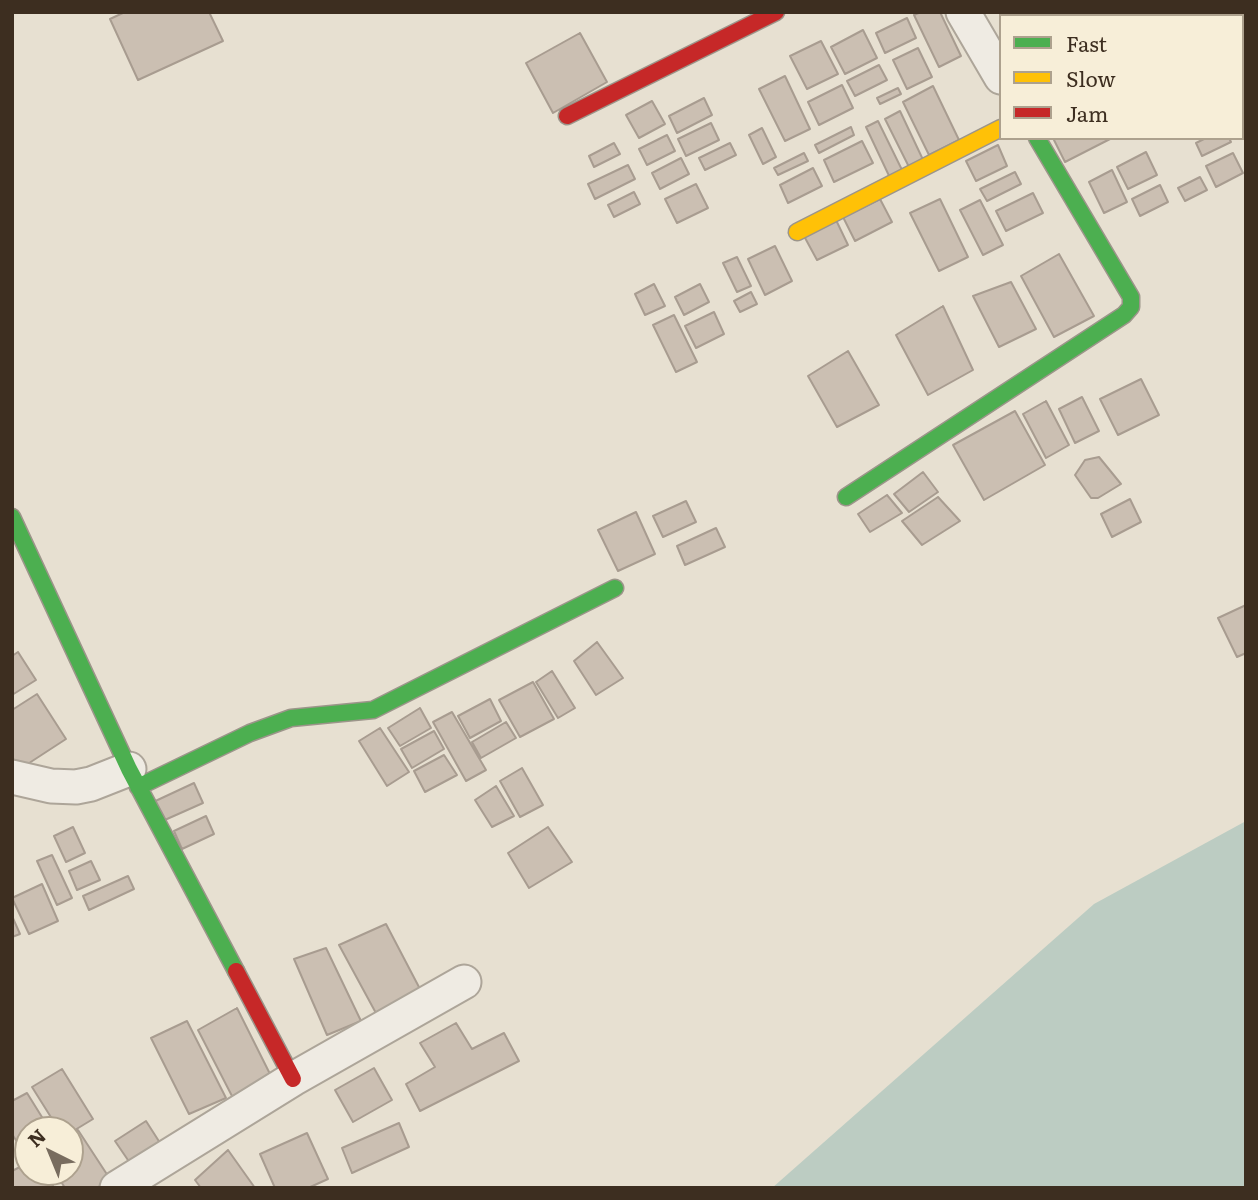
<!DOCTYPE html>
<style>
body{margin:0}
#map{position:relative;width:1258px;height:1200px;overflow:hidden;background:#e7e0d1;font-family:Literata,serif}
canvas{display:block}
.frame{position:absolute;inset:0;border:14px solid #3d2e20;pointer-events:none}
.legend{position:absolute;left:999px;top:14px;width:245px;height:126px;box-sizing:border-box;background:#f7eed8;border:2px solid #ada18e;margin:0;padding:9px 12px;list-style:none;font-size:21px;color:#3d2e20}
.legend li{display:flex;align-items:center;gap:14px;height:35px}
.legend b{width:35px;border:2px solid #ada18e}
.north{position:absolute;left:14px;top:1116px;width:70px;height:70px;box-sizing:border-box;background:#f7eed8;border:2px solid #ada18e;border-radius:50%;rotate:317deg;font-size:19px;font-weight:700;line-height:28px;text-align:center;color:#3d2e20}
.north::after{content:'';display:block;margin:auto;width:24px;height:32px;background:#786c5e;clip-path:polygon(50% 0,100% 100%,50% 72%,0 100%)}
</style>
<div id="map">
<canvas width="1258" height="1200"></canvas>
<div class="frame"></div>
<ul class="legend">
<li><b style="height:9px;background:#4caf50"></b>Fast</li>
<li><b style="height:9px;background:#ffc107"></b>Slow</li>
<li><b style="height:9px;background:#c62828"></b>Jam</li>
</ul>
<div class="north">N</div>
</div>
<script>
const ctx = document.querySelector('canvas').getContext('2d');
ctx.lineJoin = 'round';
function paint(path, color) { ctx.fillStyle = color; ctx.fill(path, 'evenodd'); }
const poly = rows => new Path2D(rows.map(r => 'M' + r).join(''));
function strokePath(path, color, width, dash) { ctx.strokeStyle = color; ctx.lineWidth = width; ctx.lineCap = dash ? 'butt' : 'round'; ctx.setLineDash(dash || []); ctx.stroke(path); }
paint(poly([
 [1246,821,1246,1188,772,1188,1094,904]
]), '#bcccc2');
const building = poly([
 [125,12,209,12,223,41,138,80,110,19,125,12],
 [921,12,940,12,961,56,939,67,914,15,921,12],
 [1028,12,1042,12,1044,16,1021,16,1028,12],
 [1073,12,1105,12,1098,16,1075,16,1073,12],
 [1153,12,1197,12,1199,16,1155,16,1153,12],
 [907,18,916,38,885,53,876,33,907,18],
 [863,30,877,58,845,74,831,47,863,30],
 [580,33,607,82,553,113,526,63,580,33],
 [821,41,838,74,807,89,790,56,821,41],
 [918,48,932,77,907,89,893,60,918,48],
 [879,65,887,80,855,96,847,81,879,65],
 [785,76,810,129,785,141,759,89,785,76],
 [842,85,853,108,819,125,808,102,842,85],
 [933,86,959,140,929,155,903,102,933,86],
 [898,88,901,94,880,104,877,98,898,88],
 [704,98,712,115,677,133,669,116,704,98],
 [652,101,665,124,639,138,626,115,652,101],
 [900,111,925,164,911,171,885,119,900,111],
 [878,121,904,174,891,180,866,127,878,121],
 [711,123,719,140,686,156,678,139,711,123],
 [851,127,854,135,819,153,815,145,851,127],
 [762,128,776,157,763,164,749,135,762,128],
 [667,135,675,151,647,165,639,149,667,135],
 [1053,138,1112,138,1065,162,1053,138],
 [1206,138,1229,138,1231,142,1202,156,1196,143,1206,138],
 [862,141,873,163,834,182,824,160,862,141],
 [614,143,620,154,594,167,589,156,614,143],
 [730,143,736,155,705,170,699,158,730,143],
 [998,145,1007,166,976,181,966,161,998,145],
 [1146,152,1157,175,1128,189,1117,167,1146,152],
 [804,153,808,161,778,175,774,168,804,153],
 [1233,153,1243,173,1216,187,1206,166,1233,153],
 [681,158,689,174,660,189,652,173,681,158],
 [628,165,635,179,595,199,588,184,628,165],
 [813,168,822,186,788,203,780,185,813,168],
 [1112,170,1127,202,1104,213,1089,182,1112,170],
 [1015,172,1021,184,987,201,980,189,1015,172],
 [1200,177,1207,190,1185,201,1178,188,1200,177],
 [696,184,708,208,677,223,665,199,696,184],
 [1160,185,1168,202,1140,216,1132,199,1160,185],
 [634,192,640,204,614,217,608,205,634,192],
 [1033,193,1043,213,1006,231,996,211,1033,193],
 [880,199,892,222,855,241,843,217,880,199],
 [940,199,968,257,939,271,910,213,940,199],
 [980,200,1003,245,983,255,960,210,980,200],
 [836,220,848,245,817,260,804,236,836,220],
 [775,246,792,281,765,295,748,259,775,246],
 [1059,254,1094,316,1054,337,1021,276,1059,254],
 [737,257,751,286,737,292,723,263,737,257],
 [1011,282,1036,329,999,347,973,296,1011,282],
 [654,284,665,306,645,315,635,294,654,284],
 [700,284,709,302,684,315,675,297,700,284],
 [751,292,757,304,740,312,734,301,751,292],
 [943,306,973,370,928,395,896,335,943,306],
 [714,312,724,334,696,348,685,326,714,312],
 [674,315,697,362,676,372,653,325,674,315],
 [848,351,879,405,837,427,808,376,848,351],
 [1141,379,1159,415,1118,435,1100,399,1141,379],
 [1082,397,1099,431,1075,443,1059,409,1082,397],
 [1046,401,1069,445,1046,458,1023,414,1046,401],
 [1015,411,1045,465,984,500,953,445,1015,411],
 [1099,457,1121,484,1098,498,1091,498,1075,475,1085,460,1099,457],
 [923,472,938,492,909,512,894,494,923,472],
 [887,495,902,513,870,532,858,514,887,495],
 [938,497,960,521,922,545,902,521,938,497],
 [1130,499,1141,522,1112,537,1101,514,1130,499],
 [686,501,696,522,663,537,653,516,686,501],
 [636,512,655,554,618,571,598,530,636,512],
 [716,528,725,547,685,565,677,546,716,528],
 [1246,605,1246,653,1237,657,1218,618,1246,605],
 [597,642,623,678,596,695,574,661,597,642],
 [18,652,36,680,12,695,12,656,18,652],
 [552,671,575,708,558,718,536,682,552,671],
 [533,682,554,719,520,737,499,700,533,682],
 [37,694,66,739,20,769,12,757,12,710,37,694],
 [490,699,501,721,470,738,458,716,490,699],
 [420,708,431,728,400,746,388,728,420,708],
 [452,712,486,770,466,781,433,722,452,712],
 [506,722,516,738,481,758,472,742,506,722],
 [380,728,409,772,387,786,359,741,380,728],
 [434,731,444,749,412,768,401,749,434,731],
 [444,755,457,775,425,792,414,771,444,755],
 [522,768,543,805,520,817,500,781,522,768],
 [194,783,203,803,158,823,149,804,194,783],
 [496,786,514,816,492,827,475,800,496,786],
 [206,816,214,834,182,849,174,831,206,816],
 [73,827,85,853,66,862,54,836,73,827],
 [548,827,572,862,529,888,508,853,548,827],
 [52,855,72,898,57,905,37,861,52,855],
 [91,861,100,880,77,890,69,871,91,861],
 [128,876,134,889,89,910,83,896,128,876],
 [42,884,58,921,29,934,12,898,42,884],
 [12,916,20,934,12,937,12,916],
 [386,924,420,989,377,1015,339,945,386,924],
 [326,948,361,1021,327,1035,294,959,326,948],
 [237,1008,272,1078,233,1098,198,1030,237,1008],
 [187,1021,226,1098,189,1114,151,1038,187,1021],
 [456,1023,472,1049,504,1033,519,1061,420,1111,406,1084,435,1067,420,1043,456,1023],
 [374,1068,392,1100,353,1122,335,1090,374,1068],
 [62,1069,93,1119,70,1133,70,1130,59,1130,32,1087,62,1069],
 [27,1093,50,1130,28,1130,28,1155,26,1156,12,1134,12,1101,27,1093],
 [146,1121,162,1146,132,1166,115,1141,146,1121],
 [399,1123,409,1147,352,1173,342,1148,399,1123],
 [78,1130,110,1179,97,1188,65,1188,55,1172,70,1172,70,1136,78,1130],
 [307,1133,328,1179,308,1188,275,1188,260,1154,307,1133],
 [228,1150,255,1188,201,1188,195,1180,228,1150],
 [28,1163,28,1172,46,1172,54,1188,12,1188,12,1171,28,1163]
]);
paint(building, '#cbbfb2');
strokePath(building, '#a89c90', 2);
const street = poly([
 [963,12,1001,77],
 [1157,12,1159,16],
 [12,777,51,786,76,787,91,784,129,769],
 [117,1188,293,1079,464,982]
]);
const fast = poly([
 [846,497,1124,315,1131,307,1131,297,1037,138],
 [12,517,129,769,236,971],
 [138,787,250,733,291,718,373,710,615,588]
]);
const slow = poly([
 [797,232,1001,128]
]);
const jam = poly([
 [567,116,776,12],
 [236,971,293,1079]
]);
strokePath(street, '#ada599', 37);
strokePath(fast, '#9c958a', 19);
strokePath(slow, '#9c958a', 19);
strokePath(jam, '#9c958a', 19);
strokePath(street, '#efebe3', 33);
strokePath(fast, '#4caf50', 16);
strokePath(slow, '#ffc107', 16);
strokePath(jam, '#c62828', 16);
</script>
